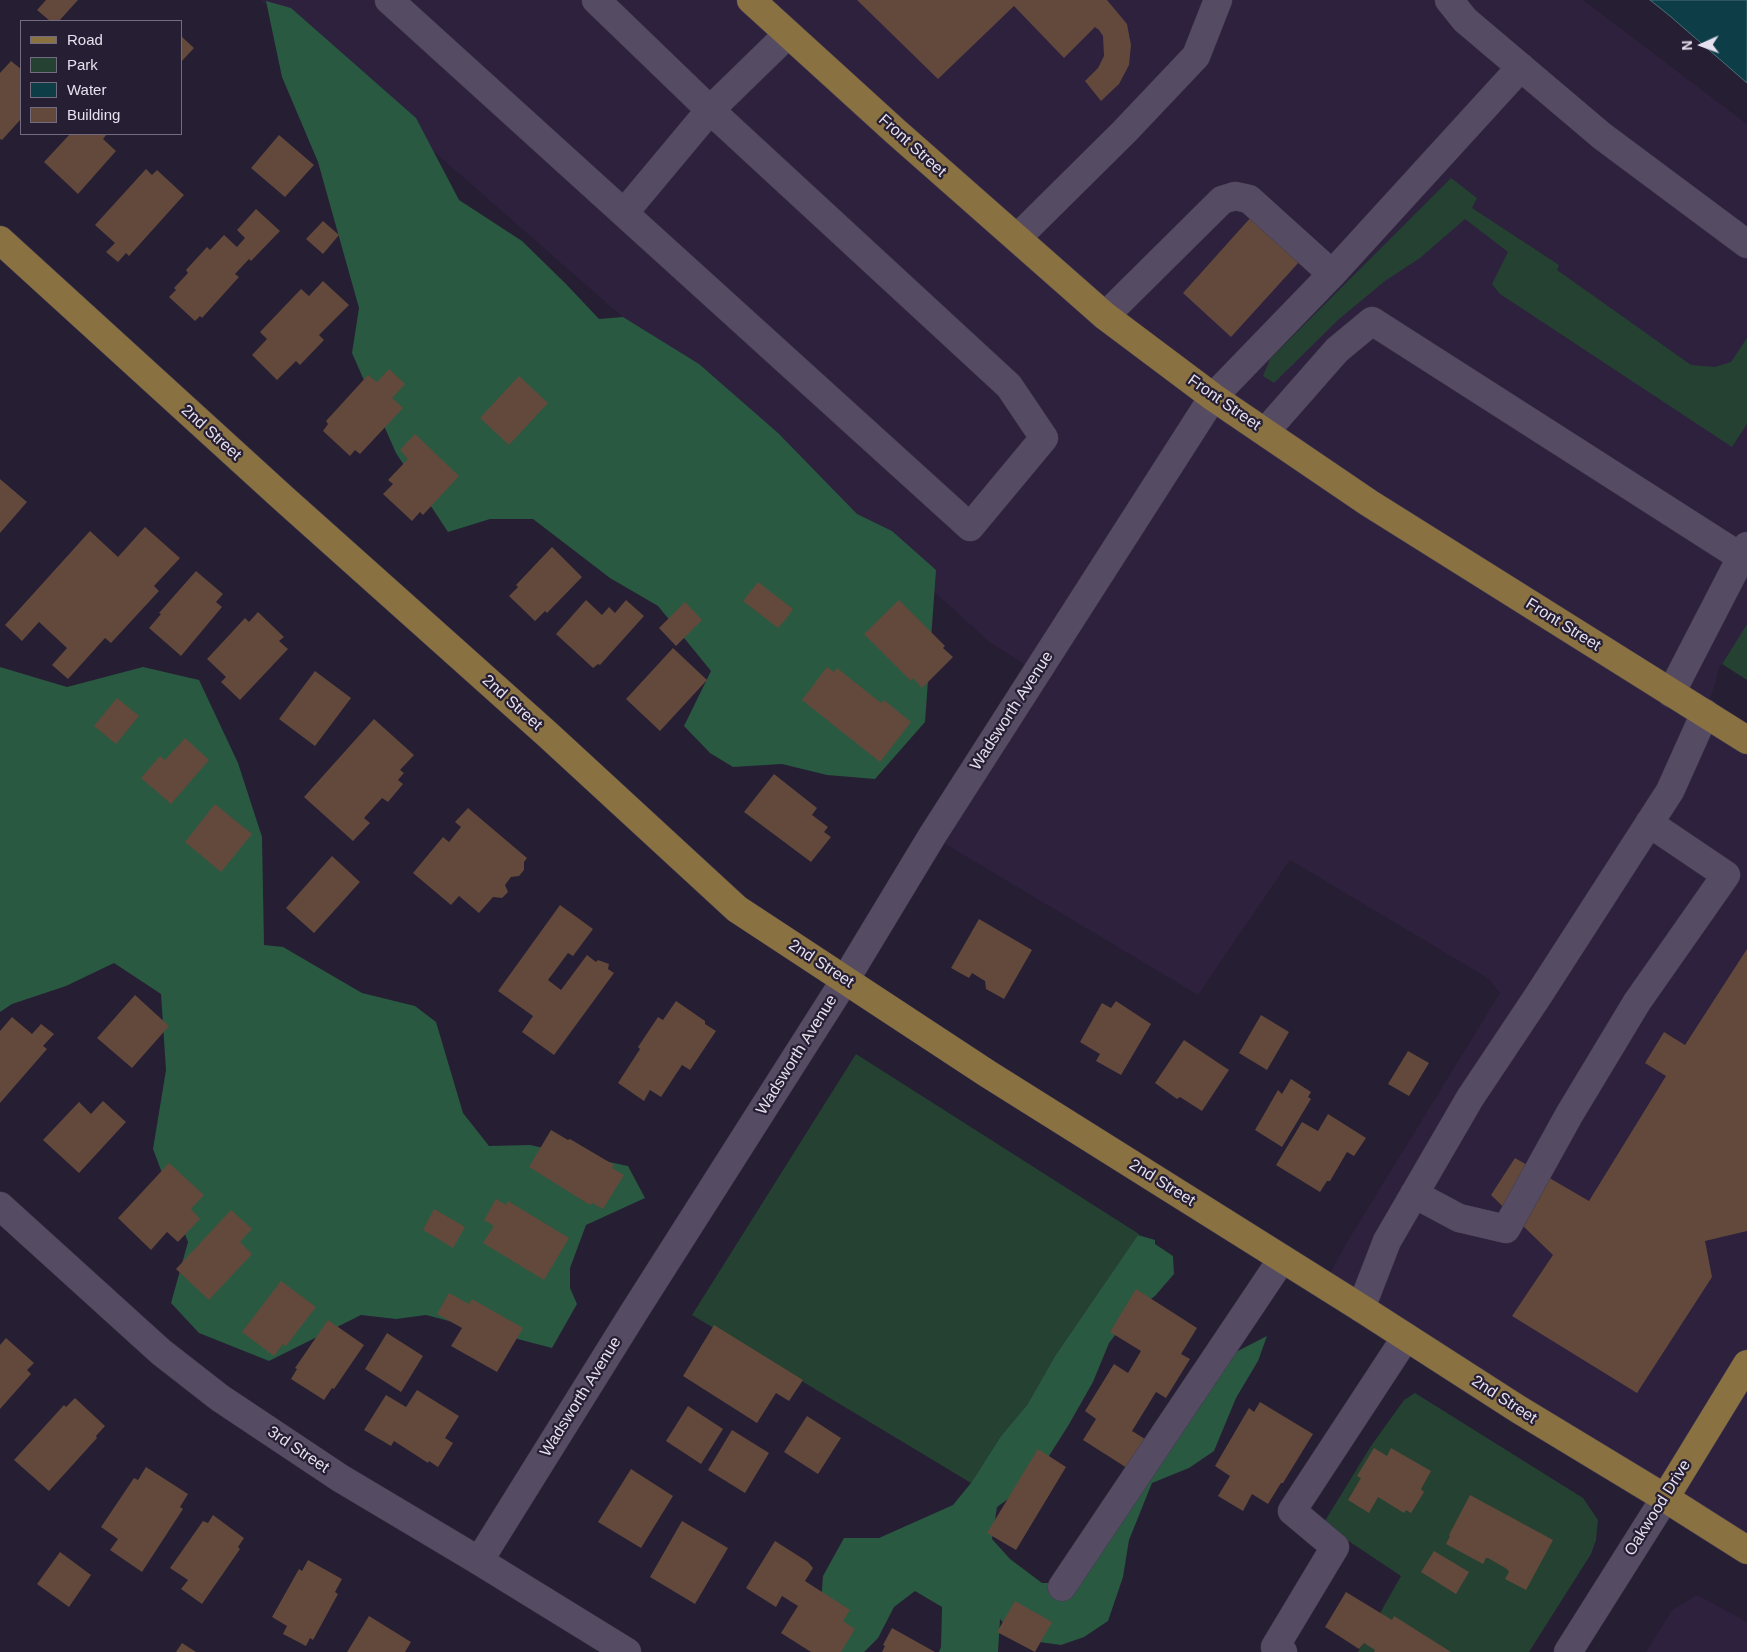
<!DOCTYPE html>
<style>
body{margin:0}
#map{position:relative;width:1747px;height:1652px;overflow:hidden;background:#261e33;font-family:Helvetica,sans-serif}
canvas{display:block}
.legend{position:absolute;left:20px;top:20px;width:162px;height:115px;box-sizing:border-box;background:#261e33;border:1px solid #736c7e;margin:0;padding:6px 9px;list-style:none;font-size:15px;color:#e6e1ef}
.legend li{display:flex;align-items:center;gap:10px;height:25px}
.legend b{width:25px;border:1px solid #736c7e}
.north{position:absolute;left:1677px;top:20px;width:50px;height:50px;-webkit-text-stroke:4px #261e33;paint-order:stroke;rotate:268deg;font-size:14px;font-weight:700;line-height:20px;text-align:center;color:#e6e1ef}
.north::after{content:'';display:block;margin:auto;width:18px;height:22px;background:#e6e1ef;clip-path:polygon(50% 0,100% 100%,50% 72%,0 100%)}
</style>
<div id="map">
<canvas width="1747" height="1652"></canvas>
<ul class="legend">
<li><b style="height:6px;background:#8a7141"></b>Road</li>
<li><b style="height:14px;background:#254132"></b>Park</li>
<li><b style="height:14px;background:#0d3e48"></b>Water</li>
<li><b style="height:14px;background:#62493b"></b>Building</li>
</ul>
<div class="north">N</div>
</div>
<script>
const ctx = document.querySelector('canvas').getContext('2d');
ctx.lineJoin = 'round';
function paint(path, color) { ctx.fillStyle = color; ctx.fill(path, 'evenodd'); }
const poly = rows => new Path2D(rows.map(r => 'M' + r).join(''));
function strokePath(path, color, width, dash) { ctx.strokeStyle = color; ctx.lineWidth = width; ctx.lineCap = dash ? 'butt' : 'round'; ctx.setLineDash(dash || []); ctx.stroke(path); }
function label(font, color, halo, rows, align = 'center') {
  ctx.font = font + ' Helvetica,sans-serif'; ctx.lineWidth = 4.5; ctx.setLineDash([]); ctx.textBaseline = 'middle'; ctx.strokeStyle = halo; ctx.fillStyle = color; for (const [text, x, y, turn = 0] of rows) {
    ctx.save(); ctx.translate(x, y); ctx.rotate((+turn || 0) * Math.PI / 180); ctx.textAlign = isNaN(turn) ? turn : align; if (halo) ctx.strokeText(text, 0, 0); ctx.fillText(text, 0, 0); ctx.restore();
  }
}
paint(poly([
 [261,0,1583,0,1747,124,1747,624,1719,668,1715,685,1705,713,1747,740,1747,1550,1324,1285,1347,1242,1500,993,1489,979,1290,860,1198,995,932,836,1037,672,989,642,903,563],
 [1697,1595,1747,1622,1747,1652,1646,1652,1672,1610]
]), '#2d213d');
paint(poly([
 [1451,178,1477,198,1472,208,1559,265,1557,270,1691,365,1715,367,1731,362,1747,338,1747,424,1732,447,1500,294,1492,284,1508,252,1465,219,1420,258,1385,281,1339,319,1274,383,1263,376,1270,359],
 [1747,624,1747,680,1722,664],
 [856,1054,1139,1234,1055,1356,1027,1405,1001,1436,971,1483,692,1315],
 [1415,1393,1583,1498,1598,1520,1596,1540,1591,1554,1529,1652,1358,1652,1401,1576,1323,1524,1371,1446,1404,1400]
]), '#254132');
paint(poly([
 [266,1,291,8,416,118,459,200,522,241,566,284,599,319,623,317,699,364,778,433,857,514,892,531,936,570,925,722,875,779,827,775,782,764,733,767,710,753,684,726,711,671,658,606,610,578,533,519,490,519,448,532,396,453,352,353,359,308,318,162,282,77],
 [0,667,67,687,143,667,199,680,238,763,262,837,264,945,283,947,362,993,415,1006,436,1022,463,1113,489,1146,530,1145,628,1166,645,1198,586,1225,570,1268,570,1288,577,1304,552,1348,426,1315,396,1319,361,1315,269,1361,199,1333,171,1303,188,1242,153,1149,166,1070,161,994,114,963,66,986,12,1004,0,1012],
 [1138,1235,1155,1240,1155,1244,1173,1256,1174,1274,1155,1296,1134,1311,1109,1343,1093,1382,1068,1426,1033,1481,997,1507,992,1539,1010,1559,1042,1583,1074,1583,1222,1359,1267,1336,1258,1361,1236,1398,1214,1451,1189,1468,1152,1483,1129,1540,1123,1577,1108,1621,1084,1637,1061,1645,1017,1639,1000,1619,998,1652,939,1652,941,1647,942,1607,915,1591,894,1607,878,1638,864,1652,823,1652,819,1629,823,1576,844,1538,879,1538,953,1505,971,1483,1001,1436,1027,1405,1055,1356]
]), '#295941');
const water = poly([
 [1650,0,1747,0,1747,83,1670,16,1650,0]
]);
paint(water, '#0d3e48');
strokePath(water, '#4e6f7a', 1);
paint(poly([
 [46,0,78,0,59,21,50,21,37,10],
 [857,0,1107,0,1127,24,1131,45,1129,65,1119,84,1101,101,1085,81,1098,68,1104,56,1103,36,1099,30,1095,27,1064,58,1014,6,938,79],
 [181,36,194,48,181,62],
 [11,61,21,69,21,119,2,140,0,139,0,73],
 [70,134,107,134,103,139,116,151,78,194,44,162],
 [279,135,314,165,285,197,251,168],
 [146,169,152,175,157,170,184,195,129,256,126,253,118,262,106,252,115,243,95,225],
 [256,209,280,231,251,261,249,259,235,274,239,277,202,318,200,316,195,321,169,297,176,290,174,288,188,273,186,270,207,247,210,250,224,235,237,247,245,238,237,230],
 [1252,216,1300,261,1231,337,1183,293],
 [323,221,339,235,323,254,306,239],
 [323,281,349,305,319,335,324,340,300,365,296,361,277,380,252,355,267,339,260,332,301,289,309,296],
 [389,369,405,384,392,398,403,408,360,454,355,450,350,456,323,431,328,424,326,421,368,375,377,382],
 [519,376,548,403,509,445,480,418],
 [415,434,459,476,423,515,420,512,412,521,383,494,393,484,388,480,408,459,400,450],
 [0,479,27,502,0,533],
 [145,527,180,558,154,586,159,591,111,643,105,638,68,679,52,665,67,648,39,622,22,641,5,625,90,531,118,557],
 [552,547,582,577,547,613,545,611,535,621,509,596,518,587,516,585],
 [196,571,223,594,216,602,222,607,181,656,149,628,161,614,159,613],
 [758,582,793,609,786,619,778,628,743,601],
 [586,600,602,615,609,607,615,613,626,600,644,616,600,665,598,664,593,668,556,634],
 [899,600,945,646,943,648,953,657,922,688,913,678,911,681,864,634],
 [685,602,702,620,676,646,659,628],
 [258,612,284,637,279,641,288,649,240,700,221,682,226,677,207,659,245,618,249,622],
 [673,648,707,680,660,731,626,699],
 [827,667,834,672,837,668,881,703,884,700,911,722,880,762,802,700],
 [315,671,351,698,315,746,279,719],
 [117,698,139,716,116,744,94,726],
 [374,719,414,755,400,770,404,773,398,780,403,784,388,802,382,798,364,818,370,823,353,841,304,797],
 [185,738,209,760,171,804,141,778,160,756,165,760],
 [774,774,817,808,812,815,828,827,824,832,831,837,811,862,744,812],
 [215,804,252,834,221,872,185,842],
 [468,808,527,858,524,862,524,870,519,876,511,877,505,885,508,892,502,898,493,897,479,913,459,896,451,905,413,873,443,837,449,842,461,827,455,822],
 [332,856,360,882,314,933,286,908],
 [560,905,593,929,573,956,568,953,548,980,561,990,587,955,596,962,598,960,609,964,608,969,614,973,554,1055,522,1032,533,1016,498,991],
 [979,919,1032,950,1004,999,986,989,985,981,972,973,969,978,951,968],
 [1747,949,1747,1231,1705,1241,1712,1277,1637,1393,1512,1316,1553,1255,1491,1195,1515,1158,1589,1201,1666,1076,1645,1063,1664,1032,1685,1045],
 [135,995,169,1026,132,1068,97,1038],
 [676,1001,705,1021,705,1024,716,1031,690,1070,682,1065,661,1097,650,1090,644,1101,618,1083,640,1049,638,1047,658,1017,663,1020],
 [1116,1001,1151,1024,1121,1075,1096,1061,1100,1054,1080,1042,1102,1003,1111,1008],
 [1261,1015,1289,1032,1267,1070,1239,1053],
 [12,1017,32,1034,41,1024,54,1034,43,1046,47,1049,0,1103,0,1031],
 [1184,1040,1229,1070,1202,1111,1180,1097,1177,1099,1155,1083],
 [1408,1051,1429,1063,1409,1096,1388,1084],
 [1291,1079,1311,1092,1308,1097,1311,1099,1282,1147,1255,1130,1278,1090,1282,1094],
 [103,1101,126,1122,79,1173,43,1140,79,1102,91,1114],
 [1328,1114,1366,1138,1354,1156,1347,1152,1330,1181,1327,1181,1320,1192,1276,1165,1302,1122,1318,1131],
 [551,1130,568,1140,570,1139,614,1165,612,1168,624,1175,603,1209,592,1203,590,1205,529,1167],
 [169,1163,204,1195,191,1209,200,1219,178,1242,167,1232,151,1250,118,1218],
 [496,1199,506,1205,508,1201,569,1238,544,1280,483,1243,494,1226,484,1220],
 [434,1209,465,1227,453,1248,423,1230],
 [231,1210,252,1229,240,1242,252,1254,209,1300,176,1269],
 [281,1281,316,1307,286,1346,283,1344,274,1356,242,1332],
 [1136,1289,1197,1328,1181,1354,1190,1359,1166,1398,1156,1392,1132,1431,1145,1439,1127,1468,1083,1440,1096,1419,1085,1411,1114,1364,1128,1373,1141,1351,1110,1332],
 [449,1293,469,1304,472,1299,523,1328,497,1372,451,1346,462,1328,437,1314],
 [328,1320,364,1345,334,1389,332,1388,324,1400,291,1379,297,1369,295,1368],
 [714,1325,803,1380,789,1401,776,1393,757,1423,683,1376],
 [387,1333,423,1356,401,1392,365,1369],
 [6,1338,34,1363,27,1370,31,1374,0,1409,0,1345],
 [417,1390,459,1416,445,1438,453,1443,438,1467,429,1461,428,1463,394,1441,391,1446,364,1430,386,1395,406,1407],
 [75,1398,105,1426,96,1436,97,1438,49,1491,14,1460,64,1405,66,1407],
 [1260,1402,1313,1434,1283,1483,1281,1483,1268,1504,1252,1494,1243,1511,1218,1496,1230,1476,1215,1466,1249,1408,1254,1412],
 [688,1406,723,1429,701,1464,666,1441],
 [807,1416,841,1438,818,1474,784,1452],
 [732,1430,769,1453,745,1493,708,1470],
 [1374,1448,1387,1456,1391,1448,1431,1471,1421,1489,1424,1492,1411,1513,1406,1510,1404,1513,1378,1497,1369,1513,1348,1500,1361,1478,1357,1476],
 [1038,1449,1066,1467,1016,1550,987,1533],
 [146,1467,188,1494,180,1507,183,1509,142,1572,110,1550,118,1539,101,1527,134,1478,138,1480],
 [631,1469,673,1496,641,1548,598,1522],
 [1470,1495,1553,1540,1526,1590,1505,1579,1509,1572,1507,1569,1488,1558,1486,1558,1483,1564,1446,1544,1450,1536,1449,1535],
 [213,1515,244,1538,238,1547,240,1549,202,1604,181,1589,188,1580,170,1568,203,1521,208,1523],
 [682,1521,728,1548,695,1604,650,1577],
 [775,1541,808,1562,813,1568,805,1581,850,1610,843,1621,855,1629,841,1652,811,1652,781,1633,798,1606,782,1596,776,1607,746,1588],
 [1434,1551,1469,1572,1456,1594,1421,1572],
 [60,1552,91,1575,69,1607,37,1584],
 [308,1560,342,1579,335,1592,338,1594,313,1640,310,1638,306,1646,283,1634,287,1626,272,1617,299,1569,302,1571],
 [1346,1592,1392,1620,1394,1616,1451,1652,1374,1652,1375,1650,1364,1643,1359,1649,1325,1627],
 [1015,1601,1052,1622,1035,1652,997,1632],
 [369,1616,411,1642,405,1652,347,1652],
 [892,1628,935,1652,882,1652,885,1646,883,1645],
 [182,1643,193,1650,196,1652,176,1652]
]), '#62493b');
const minor = poly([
 [389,0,970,527,1044,438,1009,386,710,110,788,34],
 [596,0,710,110,624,213],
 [1449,0,1465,20,1602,136,1747,244],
 [1017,238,1124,132,1196,56,1218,0],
 [1105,316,1222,200,1235,196,1249,199,1332,274],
 [1265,432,1337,350,1372,321,1741,557],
 [1671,693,1747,546],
 [1414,1194,1459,1218,1506,1229,1569,1115,1637,1002,1726,875,1649,823],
 [0,1206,161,1352,220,1398,340,1478,476,1559,627,1652],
 [1361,1308,1387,1241,1470,1098,1538,996,1670,791,1705,713],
 [479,1561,634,1312,845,980,932,836,1213,397,1332,274,1521,67],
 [1062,1587,1282,1259],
 [1283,1652,1275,1647,1335,1547,1292,1511,1406,1337],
 [1568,1652,1665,1498]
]);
const major = poly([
 [751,0,895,131,1105,316,1213,397,1369,503,1747,740],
 [0,240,283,498,547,734,737,909,988,1074,1361,1308,1518,1409,1665,1498,1747,1550],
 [1665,1498,1747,1364]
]);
strokePath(minor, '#433b4d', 29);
strokePath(major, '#433b4d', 29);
strokePath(minor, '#554c64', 28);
strokePath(major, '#8a7141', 28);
label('16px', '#e6e1ef', '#261e33', [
 ["Front Street",912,146,42],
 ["Front Street",1224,403,35],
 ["2nd Street",211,433,42],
 ["Front Street",1563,625,32],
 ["2nd Street",512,703,42],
 ["Wadsworth Avenue",1012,711,-57],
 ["2nd Street",821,964,33],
 ["Wadsworth Avenue",797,1055,-58],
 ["2nd Street",1162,1183,32],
 ["Wadsworth Avenue",581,1397,-58],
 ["2nd Street",1504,1400,33],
 ["3rd Street",298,1450,34],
 ["Oakwood Drive",1658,1508,-58]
]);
</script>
